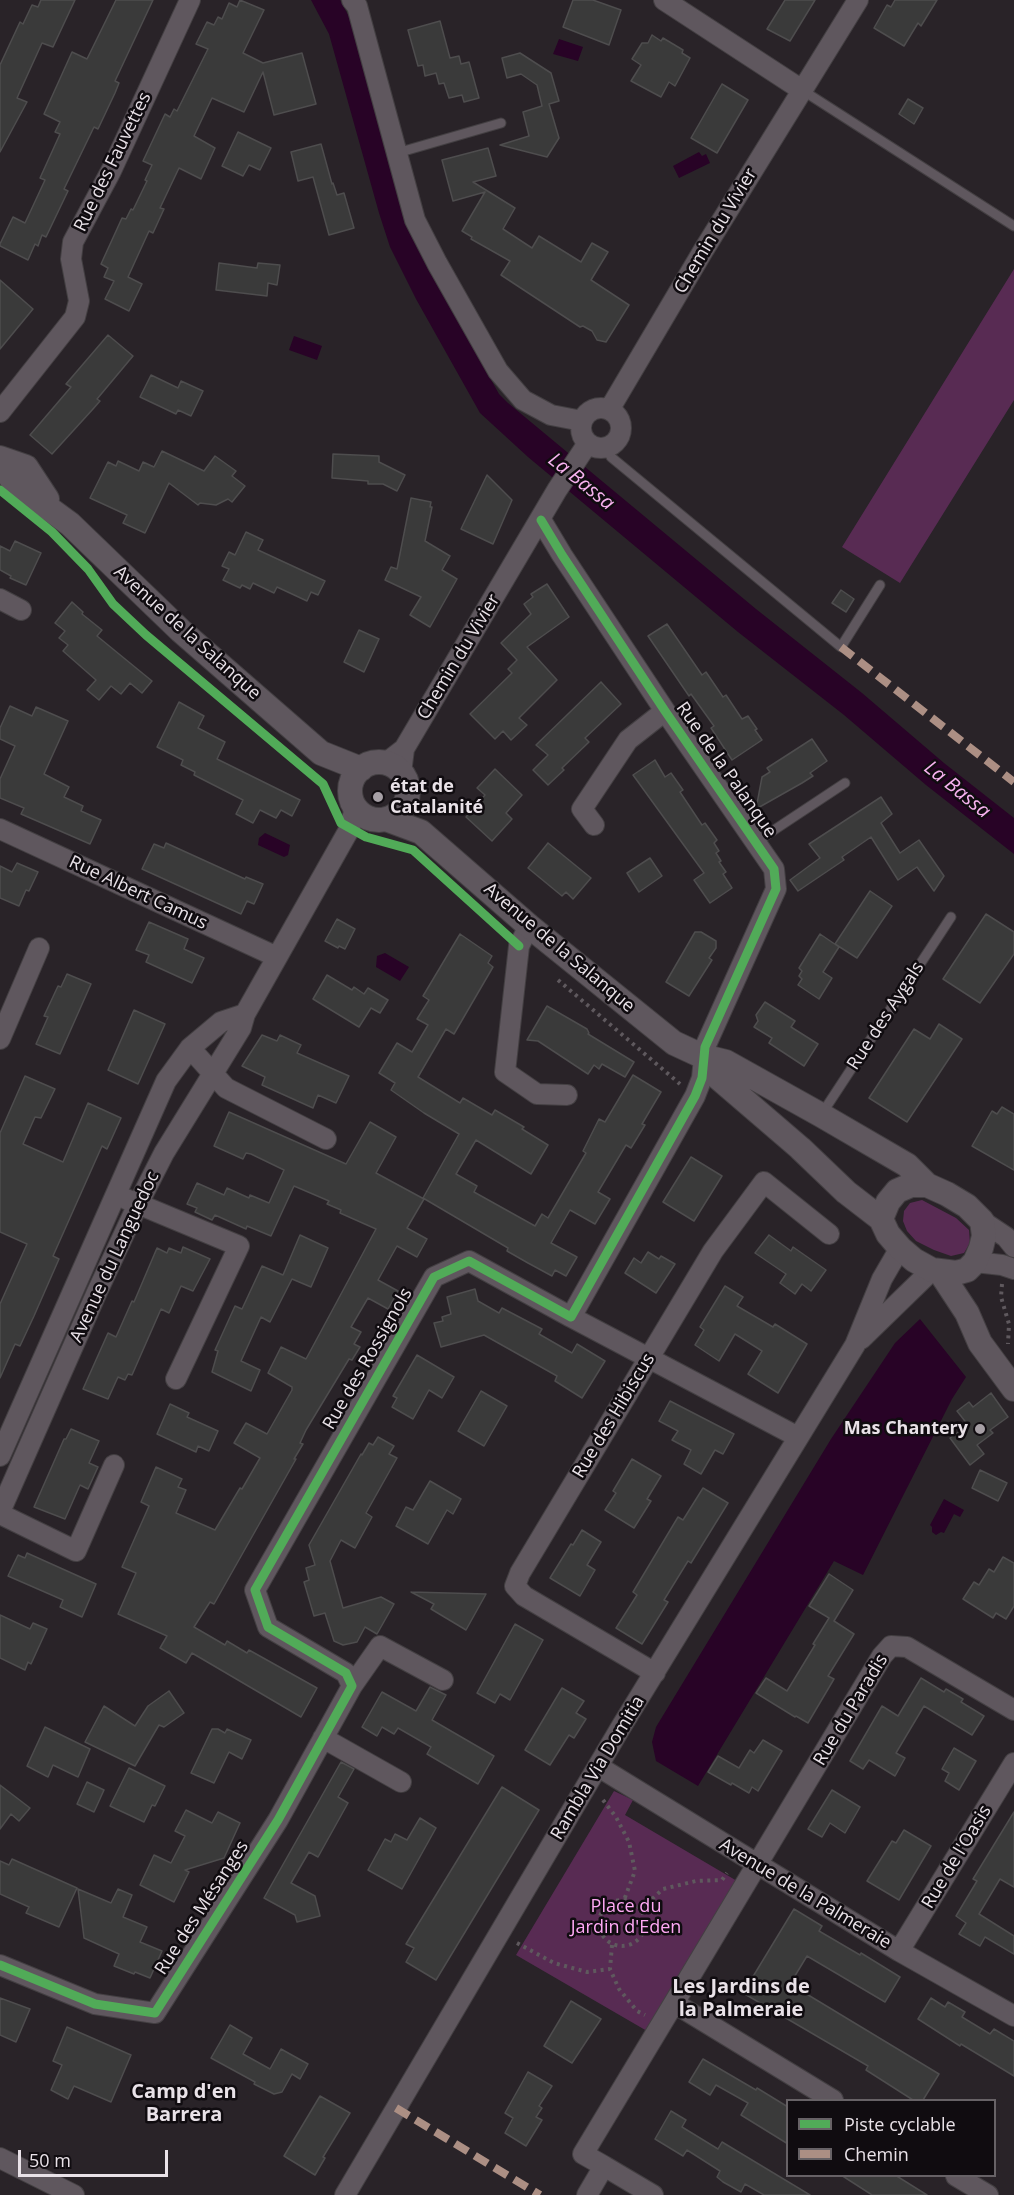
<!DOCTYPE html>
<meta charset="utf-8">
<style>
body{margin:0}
#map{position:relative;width:1014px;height:2195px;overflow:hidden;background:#292328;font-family:"Open Sans",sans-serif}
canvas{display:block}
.legend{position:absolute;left:786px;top:2099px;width:210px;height:78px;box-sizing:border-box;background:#100c10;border:2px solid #676266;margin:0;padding:8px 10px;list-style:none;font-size:18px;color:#e9e2e8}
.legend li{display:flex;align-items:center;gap:12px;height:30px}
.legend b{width:30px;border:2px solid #676266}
.scale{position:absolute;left:18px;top:2150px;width:150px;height:27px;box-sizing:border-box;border:3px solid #e9e2e8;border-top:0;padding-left:8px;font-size:18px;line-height:21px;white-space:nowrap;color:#e9e2e8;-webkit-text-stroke:4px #100c10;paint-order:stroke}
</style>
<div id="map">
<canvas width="1014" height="2195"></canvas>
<ul class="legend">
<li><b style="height:8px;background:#51ab58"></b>Piste cyclable</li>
<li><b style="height:8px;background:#ac8f84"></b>Chemin</li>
</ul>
<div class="scale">50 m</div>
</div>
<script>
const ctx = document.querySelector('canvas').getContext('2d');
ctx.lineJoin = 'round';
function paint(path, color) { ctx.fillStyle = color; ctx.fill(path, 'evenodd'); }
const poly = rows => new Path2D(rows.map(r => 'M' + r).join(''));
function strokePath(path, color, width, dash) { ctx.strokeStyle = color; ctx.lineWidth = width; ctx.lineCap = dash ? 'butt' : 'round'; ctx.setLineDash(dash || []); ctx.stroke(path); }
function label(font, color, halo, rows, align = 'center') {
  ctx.font = font + ' "Open Sans",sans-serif'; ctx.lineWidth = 5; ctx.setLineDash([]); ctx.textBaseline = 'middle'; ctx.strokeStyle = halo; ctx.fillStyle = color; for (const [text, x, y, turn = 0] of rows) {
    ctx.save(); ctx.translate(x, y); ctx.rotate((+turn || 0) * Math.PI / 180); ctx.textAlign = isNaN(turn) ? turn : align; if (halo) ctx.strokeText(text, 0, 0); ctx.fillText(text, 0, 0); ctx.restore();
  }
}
paint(poly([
 [1014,269,1014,400,900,583,842,547],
 [922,1200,956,1218,969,1230,970,1243,964,1253,951,1256,934,1250,916,1241,907,1231,903,1221,904,1211,910,1203],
 [614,1791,633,1800,625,1815,737,1881,647,2031,516,1955]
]), '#582b53');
paint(poly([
 [311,0,340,0,353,24,425,261,499,394,508,403,756,609,862,693,944,763,1014,818,1014,854,926,785,844,715,738,632,528,457,480,413,416,299,390,247,379,213,329,34],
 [559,39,583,47,578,61,553,54],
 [699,152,702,156,706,154,710,163,679,178,673,166],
 [294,336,322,346,317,360,289,350],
 [265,833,290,845,288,855,284,857,258,845,259,838],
 [385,953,409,967,400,981,376,967,377,956],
 [920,1319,966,1377,952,1399,863,1575,834,1561,698,1786,656,1761,652,1742,656,1727,831,1439,895,1343],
 [944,1499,964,1510,960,1517,954,1514,944,1533,941,1532,936,1535,932,1532,932,1527,930,1525]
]), '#280326');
const building = poly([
 [41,0,75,0,53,47,42,43,17,98,27,102,0,152,0,65,20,22,23,24,32,5,38,7,41,0],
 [116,0,153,0,115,81,119,83,115,93,98,129,94,127,64,189,68,191,46,237,42,235,38,246,35,244,28,260,0,246,0,244,13,217,25,223,45,180,40,178,60,134,55,132,60,122,44,114,72,52,87,59,116,0],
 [240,0,264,10,243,53,263,63,302,53,316,104,274,115,263,72,244,112,212,98,194,136,215,148,201,179,179,168,160,208,164,209,153,233,149,231,128,277,142,284,129,311,105,299,114,281,104,277,108,268,101,264,122,218,126,219,131,209,133,210,147,181,145,180,152,165,143,161,165,114,170,117,174,109,177,111,208,49,196,44,207,22,214,25,218,17,222,19,229,3,237,7,240,0],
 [573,0,593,0,621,10,609,45,563,27,573,0],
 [785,0,815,0,790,41,767,29,785,0],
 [895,0,937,0,921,26,918,23,904,46,874,28,887,5,891,7,895,0],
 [440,21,450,58,459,56,461,64,469,62,479,98,464,102,462,95,449,98,444,83,439,84,436,73,425,76,423,65,418,66,408,30,440,21],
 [652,35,661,41,663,38,683,50,682,53,690,58,675,86,669,82,661,97,631,81,641,65,632,59,642,43,648,43,652,35],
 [520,53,551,73,559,101,549,104,559,138,547,157,500,145,529,136,523,112,542,106,537,85,521,74,507,78,502,58,520,53],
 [722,84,748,100,717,153,691,138,722,84],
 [908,99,923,108,914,124,899,114,908,99],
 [238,132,271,148,260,170,249,165,243,176,222,166,238,132],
 [321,144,332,184,333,183,337,195,344,193,354,228,329,235,313,177,298,181,291,152,321,144],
 [488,148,496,176,473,182,515,208,503,229,532,248,539,236,581,262,592,243,608,252,591,280,629,305,606,342,597,340,592,331,583,326,580,327,501,275,510,261,471,239,472,237,462,231,485,192,453,201,442,160,488,148],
 [219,263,257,268,258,263,280,265,277,285,268,283,267,296,216,290,219,263],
 [0,280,33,309,0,349,0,280],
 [108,335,133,356,97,399,100,401,93,409,52,454,30,435,71,387,66,384,108,335],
 [151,375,178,388,181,381,203,391,191,416,178,410,176,414,140,397,151,375],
 [162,451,204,471,215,456,236,471,232,476,245,486,232,502,228,499,216,505,200,503,198,505,169,483,145,533,123,523,127,515,90,498,108,462,116,466,118,461,139,471,143,462,154,467,162,451],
 [333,454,379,456,379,462,405,475,397,491,383,484,368,484,368,481,332,478,333,454],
 [487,475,512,500,493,544,461,529,487,475],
 [411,498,431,502,430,507,432,507,425,541,450,556,442,570,457,579,430,627,410,615,421,597,385,580,391,567,397,569,411,498],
 [246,532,263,540,258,550,325,581,318,595,311,592,307,601,277,587,274,593,253,583,250,589,242,585,240,588,223,580,229,569,222,566,229,552,235,555,246,532],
 [15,541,41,553,26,585,10,578,11,576,0,570,0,546,10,551,15,541],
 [547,584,569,617,527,647,557,680,519,718,527,725,511,740,503,731,495,739,470,714,512,673,508,669,517,660,501,643,531,614,524,604,533,597,531,594,547,584],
 [841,590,854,599,846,612,832,603,841,590],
 [72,602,83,612,82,614,102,630,97,636,152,681,142,693,130,683,121,694,111,686,99,700,87,690,96,680,63,651,68,645,59,638,65,631,55,623,72,602],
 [667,624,702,675,706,672,723,697,726,695,742,719,748,716,757,729,755,730,762,740,732,760,711,728,714,726,691,694,689,696,648,636,667,624],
 [359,630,379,639,364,672,344,662,359,630],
 [601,682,621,704,585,738,589,742,562,768,564,770,548,785,533,770,548,755,536,745,601,682],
 [179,702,204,716,198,728,225,742,217,759,300,800,292,816,281,810,276,818,260,810,253,823,236,814,243,800,194,775,195,772,181,765,183,760,157,747,179,702],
 [10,706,32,716,36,707,68,721,44,774,69,787,64,797,83,806,81,811,101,820,90,844,21,814,24,808,0,798,0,779,15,746,0,739,0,728,10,706],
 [812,739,827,761,810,773,813,776,802,783,756,809,762,777,770,772,767,768,812,739],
 [655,760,665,777,671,773,683,790,680,792,702,825,705,823,717,840,714,843,719,851,716,853,721,861,719,862,726,872,723,874,732,888,710,903,694,880,704,873,633,775,655,760],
 [495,769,522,795,506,813,512,819,492,841,466,817,485,795,477,788,495,769],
 [881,797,892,814,881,823,900,853,919,840,944,876,934,891,917,867,898,880,871,837,842,857,844,860,798,891,790,880,820,858,809,844,881,797],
 [166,843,245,879,246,877,263,884,254,904,247,901,241,914,142,869,154,844,164,848,166,843],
 [548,843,591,878,573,899,566,892,562,896,528,868,548,843],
 [650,858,662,876,639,892,627,873,650,858],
 [17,863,38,872,29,891,26,890,19,906,0,898,0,866,12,872,17,863],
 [870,891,892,906,857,958,835,944,870,891],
 [986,914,1014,932,1014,954,980,1003,943,979,986,914],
 [337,919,355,929,345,949,339,946,338,948,325,941,337,919],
 [149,922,188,939,184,949,204,958,192,983,146,962,149,955,136,950,149,922],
 [695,932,701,932,716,941,716,948,709,958,712,960,689,996,666,982,695,932],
 [460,934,492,956,488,963,493,967,454,1034,446,1029,418,1077,460,1103,463,1098,492,1115,495,1110,524,1127,522,1129,548,1145,531,1174,476,1140,456,1174,477,1186,474,1192,535,1226,542,1214,548,1218,586,1153,583,1151,599,1119,605,1122,633,1075,661,1092,642,1124,645,1125,631,1148,626,1145,598,1192,610,1199,595,1224,570,1210,551,1243,577,1257,566,1276,555,1270,552,1276,528,1263,507,1251,508,1248,423,1198,459,1134,424,1113,391,1090,395,1083,379,1073,397,1043,412,1052,428,1025,417,1019,429,1000,423,996,460,934],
 [820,934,839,947,823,972,832,978,819,999,798,985,802,979,799,976,802,971,799,968,820,934],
 [67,974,91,984,60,1054,36,1044,48,1017,44,1016,58,986,61,987,67,974],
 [327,975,352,990,354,987,364,994,368,988,388,1000,380,1013,371,1008,359,1027,313,999,327,975],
 [765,1002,795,1021,791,1027,818,1044,804,1066,769,1043,772,1038,754,1027,758,1021,756,1015,765,1002],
 [547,1006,587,1029,589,1033,588,1034,634,1062,625,1077,602,1064,599,1069,594,1065,588,1074,538,1041,527,1040,547,1006],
 [134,1010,165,1024,138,1084,108,1070,134,1010],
 [939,1024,962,1039,907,1122,869,1098,914,1029,930,1039,939,1024],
 [262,1035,277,1041,280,1035,301,1045,297,1053,349,1076,336,1103,318,1095,313,1108,262,1085,265,1077,242,1066,262,1035],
 [25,1076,55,1089,41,1118,35,1117,23,1144,63,1162,88,1103,121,1118,107,1149,102,1146,53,1256,59,1259,34,1316,20,1346,15,1344,0,1378,0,1304,27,1244,0,1232,0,1133,25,1076],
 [1002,1107,1014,1114,1014,1170,972,1146,992,1111,997,1114,1002,1107],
 [229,1112,346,1164,370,1122,396,1137,376,1173,424,1199,407,1228,427,1239,417,1257,397,1246,378,1280,398,1291,388,1309,368,1298,351,1327,361,1332,354,1344,360,1347,352,1360,349,1359,306,1430,300,1443,303,1444,294,1459,296,1459,214,1604,210,1602,194,1627,225,1645,227,1641,247,1653,249,1650,317,1688,301,1717,192,1653,186,1663,160,1648,167,1636,118,1614,136,1573,122,1567,149,1506,141,1502,156,1467,182,1479,178,1487,186,1490,176,1513,215,1530,240,1488,242,1489,260,1458,234,1443,246,1423,267,1434,292,1390,292,1387,268,1373,281,1347,306,1359,376,1229,340,1213,341,1210,327,1204,329,1201,294,1186,271,1236,247,1226,246,1229,215,1215,212,1220,195,1212,197,1208,187,1204,197,1183,224,1195,227,1188,249,1198,250,1195,269,1203,284,1170,251,1154,246,1153,243,1159,214,1146,229,1112],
 [691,1157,722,1176,694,1221,663,1202,691,1157],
 [300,1235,328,1248,311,1287,292,1279,270,1322,261,1317,241,1361,260,1370,251,1391,212,1372,218,1351,215,1350,235,1306,242,1309,262,1266,283,1275,300,1235],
 [769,1235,791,1251,793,1247,826,1270,811,1291,802,1284,795,1294,780,1283,786,1274,755,1253,769,1235],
 [183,1247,210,1259,193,1291,181,1286,169,1313,161,1309,132,1375,128,1374,125,1380,118,1377,108,1399,83,1389,108,1333,116,1337,132,1301,134,1302,157,1248,167,1253,169,1248,181,1253,183,1247],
 [648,1252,659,1259,661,1256,675,1264,656,1293,625,1273,634,1258,641,1263,648,1252],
 [725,1286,743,1297,737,1306,773,1327,775,1324,807,1344,778,1393,748,1374,762,1351,735,1334,719,1361,695,1345,704,1330,700,1327,725,1286],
 [475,1289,478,1301,499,1313,502,1308,542,1329,539,1334,572,1353,577,1344,605,1361,582,1398,555,1381,557,1376,484,1335,441,1347,434,1323,443,1321,442,1317,451,1314,447,1297,475,1289],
 [417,1355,454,1377,442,1398,429,1390,413,1419,392,1407,397,1398,393,1396,417,1355],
 [481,1391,507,1406,484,1446,458,1431,481,1391],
 [991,1393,1008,1417,990,1430,993,1433,977,1445,984,1454,970,1465,950,1438,968,1425,957,1411,969,1402,973,1407,991,1393],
 [670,1401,734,1434,723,1454,715,1450,701,1474,684,1464,691,1450,672,1440,678,1431,659,1421,670,1401],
 [170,1404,189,1413,187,1417,218,1431,209,1451,198,1446,196,1452,157,1434,170,1404],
 [71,1429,99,1441,89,1463,98,1467,88,1489,80,1485,65,1519,34,1507,64,1439,66,1439,71,1429],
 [378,1437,394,1446,389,1454,397,1458,366,1513,372,1517,355,1548,341,1540,330,1561,343,1608,381,1597,394,1604,377,1634,365,1627,357,1642,343,1645,334,1641,325,1613,314,1616,304,1582,309,1580,306,1568,315,1565,309,1545,361,1454,362,1455,369,1443,373,1445,378,1437],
 [632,1459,661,1476,647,1499,651,1501,634,1528,605,1510,616,1493,613,1491,632,1459],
 [980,1470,1007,1483,998,1501,972,1488,980,1470],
 [430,1481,461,1499,453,1514,447,1510,428,1544,396,1526,406,1507,413,1510,430,1481],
 [703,1488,728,1503,691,1563,688,1561,664,1600,668,1602,642,1644,616,1628,637,1595,633,1592,678,1517,683,1520,703,1488],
 [582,1530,601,1542,587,1565,595,1570,580,1596,550,1578,571,1544,573,1545,582,1530],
 [27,1553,96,1584,82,1617,60,1607,63,1600,8,1576,18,1555,25,1558,27,1553],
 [1003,1557,1014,1563,1014,1606,1006,1619,996,1613,993,1618,963,1599,974,1582,979,1585,989,1569,994,1572,1003,1557],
 [829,1574,853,1590,834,1621,854,1634,828,1676,834,1679,808,1723,796,1716,795,1717,756,1693,766,1678,787,1691,815,1645,813,1644,829,1618,809,1606,829,1574],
 [411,1592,486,1594,466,1630,431,1609,434,1604,411,1592],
 [0,1615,30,1629,33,1623,47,1629,31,1664,28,1662,25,1670,0,1658,0,1615],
 [515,1624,543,1640,510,1700,500,1694,495,1703,477,1693,515,1624],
 [921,1678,944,1692,946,1689,963,1699,961,1702,984,1716,972,1735,924,1706,896,1753,905,1758,895,1776,869,1760,863,1769,850,1761,882,1706,898,1716,921,1678],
 [430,1687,446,1695,432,1720,494,1756,478,1784,427,1754,431,1747,398,1728,394,1734,382,1727,377,1736,362,1727,382,1692,416,1711,430,1687],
 [562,1688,584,1701,576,1713,586,1719,574,1738,569,1735,550,1765,525,1750,562,1688],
 [169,1691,184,1713,164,1727,159,1725,135,1766,85,1742,104,1706,135,1726,148,1706,169,1691],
 [45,1727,90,1749,78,1777,53,1765,48,1777,27,1766,45,1727],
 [212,1729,218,1729,225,1733,227,1729,251,1740,242,1759,229,1752,214,1783,191,1773,212,1729],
 [763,1740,782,1751,758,1791,752,1787,749,1793,732,1783,731,1785,708,1772,718,1756,739,1768,750,1750,754,1753,763,1740],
 [954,1748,976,1761,959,1790,945,1781,949,1773,942,1769,954,1748],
 [341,1762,354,1769,338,1797,348,1803,318,1857,309,1852,291,1883,315,1896,320,1916,297,1922,295,1915,264,1898,341,1762],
 [129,1768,165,1786,155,1806,152,1805,144,1822,110,1806,129,1768],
 [87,1782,104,1790,94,1812,77,1804,87,1782],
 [0,1785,30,1808,19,1821,11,1814,0,1829,0,1785],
 [502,1787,539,1810,436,1980,406,1962,414,1948,406,1944,502,1787],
 [832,1790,860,1807,845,1833,830,1823,822,1837,808,1829,832,1790],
 [186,1810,212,1823,218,1812,240,1823,224,1858,185,1870,189,1872,174,1902,140,1885,154,1855,171,1863,185,1836,175,1831,186,1810],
 [1014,1812,1014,1887,1000,1879,979,1914,1014,1936,1014,1954,985,1937,980,1946,959,1934,966,1923,956,1916,977,1881,973,1879,1014,1812],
 [420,1818,436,1828,402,1889,368,1870,385,1839,391,1842,395,1834,407,1840,420,1818],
 [904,1830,931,1846,899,1900,867,1881,892,1841,896,1843,904,1830],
 [12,1859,77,1888,59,1927,26,1913,29,1907,0,1894,0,1861,9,1865,12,1859],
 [78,1889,111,1903,118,1889,132,1895,123,1917,147,1927,140,1942,162,1951,150,1978,135,1972,134,1974,114,1966,119,1954,84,1938,78,1889],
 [794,1909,822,1926,819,1931,860,1955,861,1953,900,1977,885,2002,807,1956,790,1984,939,2074,923,2100,913,2100,866,2070,868,2066,743,1993,794,1909],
 [0,1998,30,2009,16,2042,0,2035,0,1998],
 [931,1998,945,2007,948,2002,965,2012,962,2017,990,2034,994,2029,1014,2041,1014,2076,961,2044,960,2046,918,2019,931,1998],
 [571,2001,601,2019,572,2063,544,2046,571,2001],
 [230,2025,252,2038,243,2054,270,2069,281,2049,308,2064,300,2079,292,2074,282,2092,274,2094,254,2084,255,2082,211,2058,230,2025],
 [67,2027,131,2055,111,2102,74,2086,68,2099,51,2090,62,2065,53,2061,67,2027],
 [703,2059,756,2090,757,2088,788,2107,788,2144,741,2115,748,2103,716,2085,710,2095,689,2082,703,2059],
 [528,2072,552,2086,539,2106,542,2108,536,2117,542,2120,526,2146,505,2133,513,2118,505,2113,528,2072],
 [320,2096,350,2113,323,2157,325,2158,315,2175,284,2156,320,2096],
 [671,2111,686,2120,682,2127,718,2149,722,2142,810,2195,764,2195,745,2184,741,2192,723,2182,717,2177,720,2171,687,2150,683,2156,655,2139,671,2111],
 [841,2175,895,2175,927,2195,872,2195,841,2175]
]);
paint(building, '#3a3a3a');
strokePath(building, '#4e4d4e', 1.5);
const service = poly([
 [802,90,1014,226],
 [397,153,501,123],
 [608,447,611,457,841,647,880,585],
 [756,842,845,783],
 [821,1115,951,917]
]);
const minor = poly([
 [352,0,357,6,415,220,437,263,498,371,523,400,551,415,582,421],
 [664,0,802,90],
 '581 428a20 20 0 1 1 40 0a20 20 0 1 1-40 0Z',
 [609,410,703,251,858,0],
 [0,412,75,317,79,301,71,259,73,242,111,171,190,0],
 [0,599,21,610],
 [386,763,404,749,557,490,588,443],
 [401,773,404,749],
 [594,825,582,809,628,740,665,711],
 [0,829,277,957],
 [529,926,519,946,505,1072,537,1094,567,1095],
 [0,1039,39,948],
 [190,1048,226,1088,326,1139],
 [126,1199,239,1246,176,1379],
 [982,1221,1006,1237,1014,1247],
 [975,1262,1002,1265,1014,1269],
 [571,1317,798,1437],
 [861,1339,932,1270],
 [0,1456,166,1081,190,1048,221,1022,245,1014],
 [0,1506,3,1505,97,1292,138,1204,164,1153,241,1028,245,1014,350,828,355,807],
 [0,1514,76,1551,114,1465],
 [655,1673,524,1596,515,1586,520,1573,713,1251,764,1182,829,1234],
 [352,1686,380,1646,443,1680],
 [323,1738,401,1782],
 [599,1767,899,1951,1014,2016],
 [899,1951,1014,1763],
 [0,1965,95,2004,155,2013,278,1820,352,1686,346,1673,268,1627,255,1590,434,1277,469,1261,571,1317,695,1096,702,1078,705,1047,776,889,774,869,665,711,562,555,541,520],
 [833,2100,674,2003,882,1656,891,1646,907,1647,1014,1710],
 [0,2158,74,2195],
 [604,2166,653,2195],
 [956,2176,988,2195],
 [345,2195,621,1727,855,1345,882,1279,900,1248],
 [587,2195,604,2166,583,2154,674,2003]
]);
const tertiary = poly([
 [0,458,26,467,47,499],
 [0,461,14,483,70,524,181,631,321,753,361,769],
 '350 791a29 29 0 1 1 58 0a29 29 0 1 1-58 0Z',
 [386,819,421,832,529,926,674,1043,702,1056,726,1062,821,1115,907,1165,927,1185],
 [702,1056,715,1075,800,1148,846,1192,881,1219],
 [911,1185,927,1185,947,1194,967,1206,982,1221,984,1236,981,1248,975,1262,967,1270,956,1273,932,1270,914,1260,900,1248,888,1234,881,1219,888,1202,897,1191,911,1185],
 [940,1272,967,1313,980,1343,1014,1389]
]);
strokePath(service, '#433f42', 11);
strokePath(minor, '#433f42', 22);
strokePath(tertiary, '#433f42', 26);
strokePath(poly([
 [558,980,680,1084],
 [1002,1284,1001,1297,1009,1324,1008,1344],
 [603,1800,616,1817,629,1842,635,1871,624,1900],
 '599 1923a23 23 0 1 1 46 0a23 23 0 1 1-46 0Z',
 [641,1909,663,1889,696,1881,722,1880,727,1873],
 [517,1943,554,1963,587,1972,610,1969],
 [612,1945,610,1969,619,1989,637,2011,645,2015]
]), '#5f595e', 4, [3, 4.5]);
strokePath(service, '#5f575e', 9);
strokePath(minor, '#5f575e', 20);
strokePath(tertiary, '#5f575e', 24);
strokePath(poly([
 [841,647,1014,782],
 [396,2108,540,2195]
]), '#ac8f84', 8, [15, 8]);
strokePath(poly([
 [0,490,52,532,88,569,113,604,146,635,323,784,341,823,366,837,413,850,519,946],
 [0,1965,95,2004,155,2013,278,1820,352,1686,346,1673,268,1627,255,1590,434,1277,469,1261,571,1317,695,1096,702,1078,705,1047,776,889,774,869,665,711,562,555,541,520]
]), '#51ab58', 9);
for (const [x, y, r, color] of [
 [378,797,6,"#a69fa5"],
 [980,1429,6,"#a69fa5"]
]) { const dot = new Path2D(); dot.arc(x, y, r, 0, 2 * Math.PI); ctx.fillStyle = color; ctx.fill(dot); strokePath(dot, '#100c10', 2); }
label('18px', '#e9e2e8', '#100c10', [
 ["Rue des Fauvettes",113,162,-64],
 ["Chemin du Vivier",716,231,-59],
 ["Avenue de la Salanque",187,633,42],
 ["Chemin du Vivier",459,657,-59],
 ["Rue de la Palanque",726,770,55],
 ["Rue Albert Camus",138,893,25],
 ["Avenue de la Salanque",559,948,40],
 ["Rue des Aygals",886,1016,-57],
 ["Avenue du Languedoc",115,1257,-65],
 ["Rue des Rossignols",368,1359,-60],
 ["Rue des Hibiscus",614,1416,-59],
 ["Rue du Paradis",851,1710,-59],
 ["Rambla Via Domitia",598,1768,-59],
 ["Rue de l'Oasis",957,1857,-59],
 ["Avenue de la Palmeraie",805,1894,31],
 ["Rue des Mésanges",202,1908,-57]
]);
label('bold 18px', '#e9e2e8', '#100c10', [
 ["état de",390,787],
 ["Catalanité",390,808],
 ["Mas Chantery",968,1429,"right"]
], 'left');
label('18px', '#ffa9f5', '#100c10', [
 ["Place du",626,1907],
 ["Jardin d'Eden",626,1928]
]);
label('italic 20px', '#f7b2ef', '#100c10', [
 ["La Bassa",581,482,39],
 ["La Bassa",957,790,39]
]);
label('bold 20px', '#e9e2e8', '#100c10', [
 ["Les Jardins de",741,1987],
 ["la Palmeraie",741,2010],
 ["Camp d'en",184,2092],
 ["Barrera",184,2115]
]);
</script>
